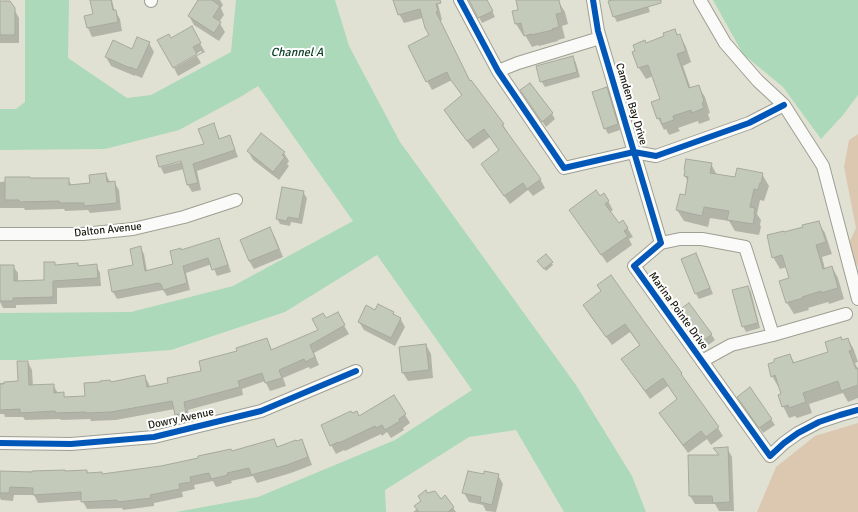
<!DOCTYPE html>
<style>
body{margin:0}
canvas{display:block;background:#e0e1d2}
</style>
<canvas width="858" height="512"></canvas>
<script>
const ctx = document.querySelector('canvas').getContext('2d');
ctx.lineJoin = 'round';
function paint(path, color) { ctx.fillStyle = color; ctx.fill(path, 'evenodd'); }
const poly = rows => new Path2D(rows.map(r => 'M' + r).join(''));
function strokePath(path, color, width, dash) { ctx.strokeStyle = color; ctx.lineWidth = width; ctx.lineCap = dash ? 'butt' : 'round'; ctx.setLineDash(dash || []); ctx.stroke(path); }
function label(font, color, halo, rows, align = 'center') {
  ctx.font = font + ' Signika,sans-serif'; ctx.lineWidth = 4; ctx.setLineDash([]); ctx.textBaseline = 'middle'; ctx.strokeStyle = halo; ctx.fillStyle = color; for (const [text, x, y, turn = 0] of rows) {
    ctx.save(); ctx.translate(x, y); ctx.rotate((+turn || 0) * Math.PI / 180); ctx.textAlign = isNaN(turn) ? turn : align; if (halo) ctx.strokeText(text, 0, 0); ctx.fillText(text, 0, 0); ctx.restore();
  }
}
paint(poly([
 [858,134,858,267,853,259,849,243,856,228,844,167,849,140],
 [858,423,858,512,757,512,776,467,815,436]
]), '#dcc8b0');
paint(poly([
 [25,0,69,0,68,58,127,98,151,95,231,52,236,0,335,0,349,46,400,142,576,385,632,476,646,512,564,512,516,430,469,437,385,490,386,512,176,512,258,497,395,440,472,390,377,255,285,312,171,350,34,360,0,360,0,313,131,312,233,286,353,221,258,86,242,96,179,130,105,149,0,150,0,109,16,109,25,102],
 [713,0,858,0,858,95,843,115,821,139,783,87,743,54]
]), '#add9bb');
paint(poly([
 [91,0,112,0,114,9,120,19,122,31,92,37,88,28,86,17,94,15],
 [199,0,220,0,223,5,221,8,224,15,219,22,225,32,219,41,194,25,189,16],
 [395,0,437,0,442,20,440,21,470,82,471,81,503,125,508,133,507,134,540,179,545,188,533,196,528,190,510,204,487,172,500,151,490,137,473,149,450,119,445,110,462,96,452,80,432,90,427,81,430,36,423,18,404,23,399,14],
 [470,0,487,0,495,17,482,23],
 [517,0,555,0,558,1,565,12,568,24,562,26,565,38,558,40,558,41,539,46,538,45,532,47,525,35,523,35,516,24,513,12,519,11],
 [617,0,646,0,650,12,617,22,614,16],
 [0,5,14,9,19,18,19,43,0,43],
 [191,28,205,52,197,56,201,63,178,76,174,68,202,52,201,51,173,67,171,39],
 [675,30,678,36,680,36,686,47,691,62,683,66,691,89,698,86,705,97,710,113,708,114,710,120,699,124,698,121,678,128,680,131,669,135,666,129,664,130,658,118,661,99,653,76,646,79,639,68,646,44,665,37],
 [149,43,154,52,142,78,135,75,135,76,111,66,106,57,132,51],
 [573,57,576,63,580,77,545,87,541,81],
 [529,84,552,114,555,119,546,127,525,96],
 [606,88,610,94,620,130,608,134,605,128],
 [213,125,217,132,220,139,229,137,233,144,238,157,197,171,201,190,192,192,188,185,184,169,164,174,160,166,157,157,205,145,200,129],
 [186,159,186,161,160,167,160,165],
 [261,135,284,153,289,161,287,164,289,166,279,180,253,160,248,151],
 [711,164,717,175,736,178,762,174,769,186,764,201,760,200,757,214,761,220,760,225,761,227,759,235,735,231,729,221,710,218,708,227,684,221,677,210,685,196,688,182,685,176],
 [106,174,110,182,114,182,119,190,121,210,90,213,88,210,65,211,64,209,25,210,24,208,0,208,0,182,30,179,68,179,72,186,91,184],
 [303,192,307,198,302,224,291,222,290,226,280,224,277,218],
 [599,197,608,201,613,210,610,212,619,224,623,221,633,237,629,239,632,245,607,263,575,218,570,210],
 [818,222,825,233,832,254,822,257,825,269,832,267,838,278,844,299,829,304,828,302,808,308,809,310,794,314,787,303,790,279,787,267,780,269,773,257,784,233,804,228],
 [270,229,275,237,283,257,254,269,249,261],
 [218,239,222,246,231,272,217,276,212,264,186,273,190,290,167,296,163,290,117,299,113,292,109,271,135,266,140,248,144,254,147,271,174,265,181,251],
 [696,254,699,260,713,294,699,299,696,294],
 [546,255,553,265,546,271,540,264],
 [54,263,56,266,77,264,78,267,96,265,100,273,101,286,57,288,57,304,16,305,16,308,3,308,0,302,0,266,13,266,18,273,18,282,45,281],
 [748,287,751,292,760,328,746,332,743,326],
 [602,292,685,383,718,428,723,436,711,445,707,439,688,453,665,421,678,400,668,386,650,399,628,368,640,346,630,332,612,345,589,314,584,305],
 [376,311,393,313,395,316,400,318,405,327,395,346,364,330,359,322],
 [337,313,349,334,314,353,319,365,310,369,309,367,283,378,286,386,270,391,265,381,242,389,243,395,188,410,190,421,181,423,176,415,175,409,116,420,91,421,90,419,61,420,60,419,25,420,23,417,5,417,4,414,0,414,0,383,19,382,28,362,32,370,33,386,53,385,58,393,63,393,65,398,86,397,111,383,145,377,149,384,150,387,169,383,203,371,239,351,267,339,272,350,319,331,326,319],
 [681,318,711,334,715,340,703,349],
 [848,339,854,350,858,362,855,363,858,369,858,398,848,402,843,393,809,404,812,413,797,418,795,416,789,418,783,406,782,394,780,387,779,388,772,376,790,355,795,364,829,352,842,341],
 [426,345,431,354,433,378,408,381,403,373],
 [750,389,775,425,763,433,741,403],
 [394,396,410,423,403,428,404,430,391,438,387,432,382,436,381,434,345,451,344,450,336,454,331,445,360,418],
 [274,440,278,448,301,441,306,449,312,465,291,473,257,483,253,476,231,481,232,483,216,487,213,481,194,485,195,489,182,492,183,497,154,503,154,506,123,510,122,508,87,509,82,500,38,503,34,495,14,495,13,501,1,500,0,498,0,472,87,471,88,474,102,475,162,467,232,452],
 [727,448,732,457,734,511,719,511,715,504,695,504,690,496,719,456,715,449],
 [498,475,503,484,496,512,486,511,483,505,469,502,464,493,484,476],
 [427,494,441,500,445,496,456,512,413,512,417,509]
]), '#0003');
const building = poly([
 [90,0,111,0,113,10,116,10,118,22,87,28,84,16,93,14,90,0],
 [198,0,212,0,220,6,213,17,221,22,214,33,188,16,198,0],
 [393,0,440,0,441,3,436,4,438,11,436,12,470,81,471,80,504,124,502,125,541,179,527,189,523,183,504,196,481,164,499,150,484,129,467,141,444,110,462,95,450,79,447,72,426,82,408,46,429,35,425,28,420,9,398,15,393,0],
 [469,0,487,0,493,11,478,18,469,0],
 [516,0,559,0,562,13,556,14,559,27,552,29,553,30,531,35,531,34,524,36,521,23,515,24,512,11,518,10,516,0],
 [613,0,661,0,661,3,613,17,608,1,613,0],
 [0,1,10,1,15,8,15,35,0,35,0,1],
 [192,26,201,43,193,47,197,54,173,68,157,40,169,34,171,38,192,26],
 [675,29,677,35,680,34,686,51,677,54,689,88,699,85,704,101,702,103,704,108,692,113,691,110,673,116,674,120,662,124,660,118,657,119,651,102,660,99,648,65,638,68,632,52,635,51,633,45,645,40,646,43,664,36,663,33,675,29],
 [137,37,150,42,137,70,130,67,130,68,105,57,113,40,132,49,137,37],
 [573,56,577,72,540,82,536,66,573,56],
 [530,83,553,113,542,122,520,90,530,83],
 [607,87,618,124,604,129,592,92,607,87],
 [214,123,219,139,230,135,235,150,193,164,198,183,187,185,181,161,159,167,156,156,204,144,198,129,214,123],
 [261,133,285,152,282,155,285,157,273,172,247,151,261,133],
 [686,159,712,163,710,173,735,177,737,168,763,173,761,184,760,183,758,190,754,189,750,207,755,208,754,214,755,214,753,224,727,220,729,211,704,207,702,216,676,210,680,194,685,195,688,177,684,176,685,170,684,169,686,159],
 [106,173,107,182,115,181,117,203,84,206,84,203,60,203,59,201,20,202,19,200,5,200,5,177,30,177,30,178,69,178,69,185,90,183,89,175,106,173],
 [282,187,304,191,299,219,288,217,287,221,276,219,282,187],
 [596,190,600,196,604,193,609,201,605,204,619,223,623,220,628,228,624,231,628,236,601,255,569,210,596,190],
 [819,221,826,242,816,245,823,269,832,266,838,288,821,293,821,291,802,297,803,298,786,303,779,281,789,278,782,255,772,258,767,235,784,231,784,232,803,227,802,225,819,221],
 [270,227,279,249,249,261,240,240,270,227],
 [219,238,228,265,212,270,208,258,183,266,187,283,163,290,161,284,159,284,159,283,112,292,108,270,133,265,130,249,141,246,145,271,173,264,170,251,181,248,181,250,219,238],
 [696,253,710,288,695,294,681,259,696,253],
 [546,254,553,262,544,269,537,261,546,254],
 [44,262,55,262,55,265,78,263,78,266,97,264,98,278,53,281,53,297,13,298,13,301,0,301,0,265,14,265,14,281,44,280,44,262],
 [611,275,643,320,682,373,681,374,719,427,706,437,701,431,683,445,659,413,677,399,663,378,645,391,621,359,640,345,625,324,606,337,583,305,601,291,597,285,611,275],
 [748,286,758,323,742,327,732,290,748,286],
 [689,303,712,334,699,344,676,312,689,303],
 [378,304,394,312,393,314,401,318,391,338,358,322,366,305,375,310,378,304],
 [338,312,345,325,310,345,315,357,305,362,304,359,279,370,282,378,265,383,262,373,238,381,240,387,184,402,186,413,175,415,172,401,111,412,86,413,86,412,55,413,55,411,20,413,20,409,0,410,0,384,4,384,4,382,18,381,17,361,28,361,29,385,54,384,54,393,64,392,64,397,85,396,84,383,100,382,100,381,110,380,111,382,145,375,147,387,168,383,167,378,201,371,199,361,237,351,236,348,267,338,271,350,318,330,312,319,323,313,326,318,338,312],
 [841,337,842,340,848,338,852,350,849,351,856,369,858,368,858,385,841,391,838,381,803,393,806,402,789,408,788,405,782,407,778,395,781,394,775,375,771,377,768,364,774,362,774,359,790,354,793,363,828,352,825,342,841,337],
 [426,344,429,370,402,373,399,347,426,344],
 [750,387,772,419,759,428,737,397,750,387],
 [394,395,406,414,399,419,400,421,385,430,382,425,376,428,375,426,339,443,338,442,330,446,321,425,351,411,352,413,357,411,359,416,394,395],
 [274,439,277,447,296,440,297,441,302,439,308,457,287,465,251,475,249,468,227,473,228,475,211,479,209,473,190,477,191,482,179,484,180,489,150,495,151,498,118,502,117,500,81,502,81,492,33,495,33,488,10,487,9,493,0,493,0,471,32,472,32,471,65,470,65,471,87,470,87,473,102,472,102,474,161,466,198,458,198,456,231,449,232,451,274,439],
 [728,447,730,502,713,503,712,496,689,496,688,455,719,455,713,448,728,447],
 [468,471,484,474,484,471,499,474,492,505,480,502,481,497,462,493,468,471],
 [426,490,427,493,435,491,441,499,445,495,454,507,448,512,419,512,414,506,421,501,418,496,426,490]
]);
paint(building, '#c4cab9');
strokePath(building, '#a7a99f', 1);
const minor = poly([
 [460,0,498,71,564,168,634,152,656,156,749,123,784,105],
 [593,0,598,31,661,243,634,266,770,456,784,443,798,433,819,422,840,415,858,410],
 [700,0,725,43,758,81,784,105,823,166,858,299],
 [151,1,151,0],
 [498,71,518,63,600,38],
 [0,234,83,234,133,229,184,217,236,200],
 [661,243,680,239,702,239,745,247,773,335],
 [702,361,731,345,773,335,846,314],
 [0,443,71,444,154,437,261,411,356,371]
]);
strokePath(minor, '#9e9f93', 14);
strokePath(minor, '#fafaf8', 12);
strokePath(poly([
 [460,0,498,71,564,168,634,152,656,156,749,123,784,105],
 [593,0,598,31,661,243,634,266,770,456,784,443,798,433,819,422,840,415,858,410],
 [0,443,71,444,154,437,261,411,356,371]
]), '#0057b8', 6);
label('11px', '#191a10', '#fff', [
 ["Camden Bay Drive",631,104,73],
 ["Dalton Avenue",108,230,-6],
 ["Marina Pointe Drive",678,311,54],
 ["Dowry Avenue",181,419,-12]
]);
label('italic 12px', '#0f4029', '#fff', [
 ["Channel A",297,53]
]);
</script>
